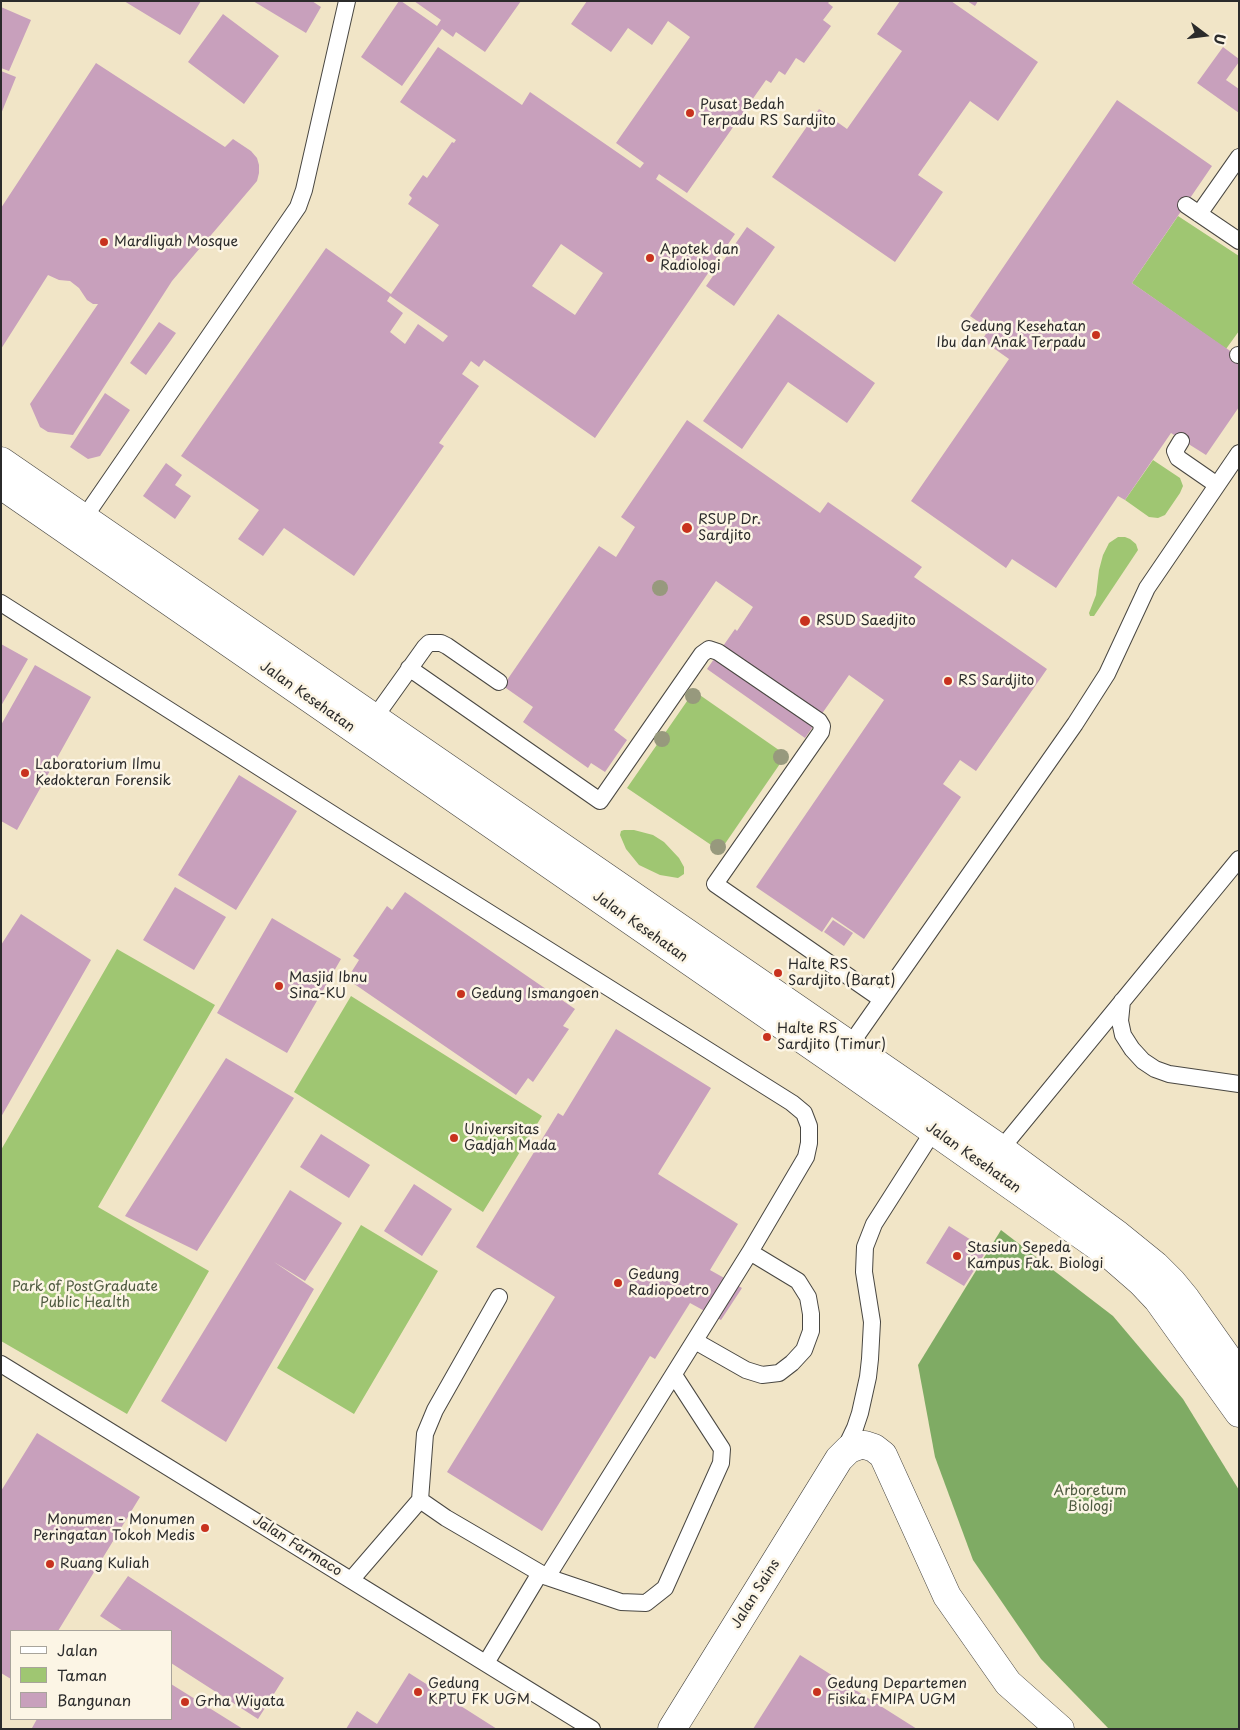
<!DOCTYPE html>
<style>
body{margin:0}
#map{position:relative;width:1240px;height:1730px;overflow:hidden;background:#f1e5c7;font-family:"Playpen Sans",sans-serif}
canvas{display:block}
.frame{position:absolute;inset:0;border:2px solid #2b2b2b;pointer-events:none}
.legend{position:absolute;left:10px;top:1630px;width:162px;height:90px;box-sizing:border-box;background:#fcf5e5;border:1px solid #a8a49b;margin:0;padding:6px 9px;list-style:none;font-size:15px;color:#2b2b2b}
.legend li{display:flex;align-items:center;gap:10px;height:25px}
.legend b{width:25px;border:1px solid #a8a49b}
.north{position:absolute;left:1180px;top:10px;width:50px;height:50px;-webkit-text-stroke:4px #fcf5e5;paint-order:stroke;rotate:105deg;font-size:14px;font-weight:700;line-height:20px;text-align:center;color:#2b2b2b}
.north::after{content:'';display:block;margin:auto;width:18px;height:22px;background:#2b2b2b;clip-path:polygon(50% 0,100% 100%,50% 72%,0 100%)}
</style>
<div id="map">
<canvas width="1240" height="1730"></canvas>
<div class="frame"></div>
<ul class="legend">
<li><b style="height:6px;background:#fff"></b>Jalan</li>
<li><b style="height:14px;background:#9fc672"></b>Taman</li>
<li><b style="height:14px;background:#c8a0bc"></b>Bangunan</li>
</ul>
<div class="north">U</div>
</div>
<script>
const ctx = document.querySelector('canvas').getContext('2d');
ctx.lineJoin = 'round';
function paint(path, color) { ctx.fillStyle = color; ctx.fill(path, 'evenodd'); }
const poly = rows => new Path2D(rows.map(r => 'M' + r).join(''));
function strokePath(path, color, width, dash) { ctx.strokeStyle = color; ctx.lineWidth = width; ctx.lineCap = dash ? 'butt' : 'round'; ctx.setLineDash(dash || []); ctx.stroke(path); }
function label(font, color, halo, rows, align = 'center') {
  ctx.font = font + ' "Playpen Sans",sans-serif'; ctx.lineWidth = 5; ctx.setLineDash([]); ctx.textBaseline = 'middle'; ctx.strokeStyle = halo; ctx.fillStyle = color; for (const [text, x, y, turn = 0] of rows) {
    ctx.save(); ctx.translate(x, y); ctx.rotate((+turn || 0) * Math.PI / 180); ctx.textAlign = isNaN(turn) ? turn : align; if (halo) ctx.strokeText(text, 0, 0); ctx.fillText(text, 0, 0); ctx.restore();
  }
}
paint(poly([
 [1178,216,1239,256,1239,331,1226,349,1132,283],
 [1153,460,1180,478,1183,486,1180,493,1165,515,1158,518,1149,517,1125,500],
 [1118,537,1125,537,1130,539,1136,544,1138,550,1094,616,1090,616,1089,613,1096,595,1099,570,1103,555,1109,543],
 [694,691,786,755,720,851,627,788],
 [624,830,634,830,653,835,664,842,679,858,684,867,684,874,678,878,660,875,639,865,626,849,620,835,621,831],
 [117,949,215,1005,98,1207,209,1271,127,1414,1,1341,1,1150],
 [351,996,542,1116,483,1212,294,1092],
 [361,1225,438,1271,354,1414,277,1368]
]), '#9fc672');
paint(poly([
 [1001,1230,1113,1316,1183,1399,1239,1490,1239,1729,1109,1729,1041,1659,973,1560,935,1457,918,1365]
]), '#7fab64');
paint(poly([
 [124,1,201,1,180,35],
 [253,1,312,1,321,7,306,33],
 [399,1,401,1,437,26,441,20,414,1,521,1,485,52,456,32,453,37,442,29,402,86,361,57],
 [587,1,830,1,828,3,833,7,823,20,831,26,804,63,796,58,785,75,779,71,771,83,766,80,687,193,659,174,656,179,735,234,595,438,484,360,479,367,471,361,462,374,479,386,439,443,444,446,354,576,284,528,263,556,238,539,259,510,181,456,326,248,391,294,439,225,408,204,412,198,409,195,423,175,427,178,452,142,454,143,456,140,400,102,438,47,522,105,530,92,640,168,644,163,616,143,690,37,668,21,652,45,628,28,611,52,571,24],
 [561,244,603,273,575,315,532,286],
 [390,296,448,336,443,342,418,324,405,344,390,332,403,313,387,301],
 [900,1,951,1,1038,62,998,121,970,101,918,175,943,192,895,262,772,177,819,109,847,129,902,51,877,34],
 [967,1,978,1,975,6],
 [1,7,31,20,9,71,1,68],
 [223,14,279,56,244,104,188,62],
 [1223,47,1239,59,1239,62,1226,80,1239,89,1239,113,1197,83],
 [96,63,225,147,233,139,251,151,257,158,259,165,259,173,257,181,172,281,73,435,48,432,40,427,30,404,98,304,93,304,87,300,79,288,70,281,59,280,48,275,1,349,1,208],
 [1,71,16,77,1,114],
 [1117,100,1212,166,1132,283,1239,357,1239,407,1206,455,1171,433,1125,500,1118,496,1056,588,1012,559,1006,568,911,501,1009,359,982,340,989,329,970,316],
 [747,227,775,247,734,306,706,286],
 [778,314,875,383,847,423,788,382,742,449,703,421],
 [159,322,176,333,146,375,130,363],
 [105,393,130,410,100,456,88,459,70,447],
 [687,420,820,513,828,502,922,567,914,577,1047,669,976,771,960,760,943,784,961,797,864,939,832,917,822,932,756,887,884,700,849,675,805,738,707,669,735,629,737,631,753,607,716,581,614,730,627,740,605,772,591,763,588,768,523,722,533,707,503,686,599,546,616,557,635,527,621,517],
 [166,463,182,475,175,485,191,496,175,519,143,496],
 [1,644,28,659,1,706],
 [35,665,91,697,17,830,1,821,1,725],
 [239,775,297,811,236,910,178,875],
 [175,887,226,917,194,970,143,940],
 [405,892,575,1009,563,1026,569,1029,533,1082,528,1078,516,1095,347,979,359,960,353,956,387,906,392,910],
 [21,914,91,960,1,1117,1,945],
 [272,918,341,959,287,1053,217,1013],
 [833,920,853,933,844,946,824,932],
 [616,1029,711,1088,658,1174,738,1224,710,1270,742,1288,721,1320,690,1303,655,1359,650,1356,542,1531,447,1472,555,1297,476,1247,558,1113,563,1116],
 [226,1058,294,1098,197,1251,125,1216],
 [321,1134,370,1165,349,1198,300,1167],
 [414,1184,452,1209,422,1256,384,1231],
 [290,1190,342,1223,305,1281,274,1262,314,1289,226,1442,161,1401],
 [949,1226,987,1250,964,1286,926,1263],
 [37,1433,140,1497,58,1631,11,1631,11,1679,1,1673,1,1491],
 [128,1576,284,1678,258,1719,171,1663,171,1631,123,1631,100,1616],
 [800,1655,917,1729,753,1729],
 [409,1673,497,1729,346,1729,357,1711,377,1724],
 [171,1684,243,1729,32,1728,37,1719,171,1719]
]), '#c8a0bc');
const service = poly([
 [1186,205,1239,241],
 [1199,214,1239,157],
 [1238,355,1239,355],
 [1181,441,1175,451,1178,458,1217,485],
 [84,518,298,207,304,190,347,1],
 [1,603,345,822,792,1103,804,1113,809,1126,809,1143,806,1157,750,1252],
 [409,668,600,801,702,654,709,649,718,652,819,721,822,726,821,732,715,884,881,999],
 [375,717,425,647,429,643,441,643,447,646,499,682],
 [1122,1001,1120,1021,1123,1035,1132,1049,1143,1061,1155,1069,1169,1074,1239,1084],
 [850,1045,1075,724,1107,674,1147,588,1239,453],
 [1001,1149,1239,859],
 [499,1297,435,1410,425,1434,420,1500,446,1518,547,1577,750,1252,798,1281,808,1297,811,1314,811,1331,804,1350,792,1363,779,1373,762,1375,746,1370,695,1341],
 [1,1364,592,1729],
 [843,1453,855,1428,860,1413,868,1377,870,1359,872,1322,864,1272,865,1247,874,1224,934,1130],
 [547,1577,621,1602,646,1603,665,1588,721,1463,722,1449,674,1375],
 [351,1580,420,1500],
 [486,1663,540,1573]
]);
const minor = poly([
 [672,1729,839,1459,849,1449,860,1445,865,1445,874,1448,883,1455,947,1596,1008,1683,1060,1729]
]);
const tertiary = poly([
 [1,461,1001,1149,1118,1235,1155,1265,1172,1282,1186,1299,1239,1374],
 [1,485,837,1063,1110,1255,1141,1282,1158,1300,1239,1413]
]);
strokePath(service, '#494742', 18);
strokePath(minor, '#494742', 29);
strokePath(tertiary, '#494742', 29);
strokePath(service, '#fff', 16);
strokePath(minor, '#fff', 28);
strokePath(tertiary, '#fff', 28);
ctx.fillStyle = '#97997d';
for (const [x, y] of [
 [660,588],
 [693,696],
 [662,739],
 [781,757],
 [718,847]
]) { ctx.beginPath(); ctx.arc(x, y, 8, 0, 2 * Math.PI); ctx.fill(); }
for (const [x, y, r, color] of [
 [690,113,5,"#c8321e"],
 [104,242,5,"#c8321e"],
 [650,258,5,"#c8321e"],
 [1096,335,5,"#c8321e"],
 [687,528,6,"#c8321e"],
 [805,621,6,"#c8321e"],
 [948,681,5,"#c8321e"],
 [25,773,5,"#c8321e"],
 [778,973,5,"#c8321e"],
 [279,986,5,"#c8321e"],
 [461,994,5,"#c8321e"],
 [767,1037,5,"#c8321e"],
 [454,1138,5,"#c8321e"],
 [957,1256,5,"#c8321e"],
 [618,1283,5,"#c8321e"],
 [205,1528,5,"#c8321e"],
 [50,1564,5,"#c8321e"],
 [418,1692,5,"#c8321e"],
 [817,1692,5,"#c8321e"],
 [185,1702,5,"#c8321e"]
]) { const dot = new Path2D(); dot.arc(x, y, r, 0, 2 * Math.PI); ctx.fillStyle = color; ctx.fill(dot); strokePath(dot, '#fcf5e5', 2); }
label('14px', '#2b2b2b', '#fcf5e5', [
 ["Pusat Bedah",700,105],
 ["Terpadu RS Sardjito",700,121],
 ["Mardliyah Mosque",114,242],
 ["Apotek dan",660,250],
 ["Radiologi",660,266],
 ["Gedung Kesehatan",1086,327,"right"],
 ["Ibu dan Anak Terpadu",1086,343,"right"],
 ["RSUP Dr.",698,520],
 ["Sardjito",698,536],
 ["RSUD Saedjito",816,621],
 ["RS Sardjito",958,681],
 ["Laboratorium Ilmu",35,765],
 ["Kedokteran Forensik",35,781],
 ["Halte RS",788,965],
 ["Sardjito (Barat)",788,981],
 ["Masjid Ibnu",289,978],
 ["Sina-KU",289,994],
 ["Gedung Ismangoen",471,994],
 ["Halte RS",777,1029],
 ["Sardjito (Timur)",777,1045],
 ["Universitas",464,1130],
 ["Gadjah Mada",464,1146],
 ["Stasiun Sepeda",967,1248],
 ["Kampus Fak. Biologi",967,1264],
 ["Gedung",628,1275],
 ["Radiopoetro",628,1291],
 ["Monumen - Monumen",195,1520,"right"],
 ["Peringatan Tokoh Medis",195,1536,"right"],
 ["Ruang Kuliah",60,1564],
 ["Gedung",428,1684],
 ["KPTU FK UGM",428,1700],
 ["Gedung Departemen",827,1684],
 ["Fisika FMIPA UGM",827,1700],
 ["Grha Wiyata",195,1702]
], 'left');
label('14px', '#2b2b2b', '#fcf5e5', [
 ["Jalan Kesehatan",307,697,35],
 ["Jalan Kesehatan",640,927,35],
 ["Jalan Kesehatan",973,1158,35],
 ["Jalan Farmaco",297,1546,32],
 ["Jalan Sains",756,1594,-58]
]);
label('14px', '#4e5a40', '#fcf5e5', [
 ["Park of PostGraduate",85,1287],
 ["Public Health",85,1303],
 ["Arboretum",1090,1491],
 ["Biologi",1090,1507]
]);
</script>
